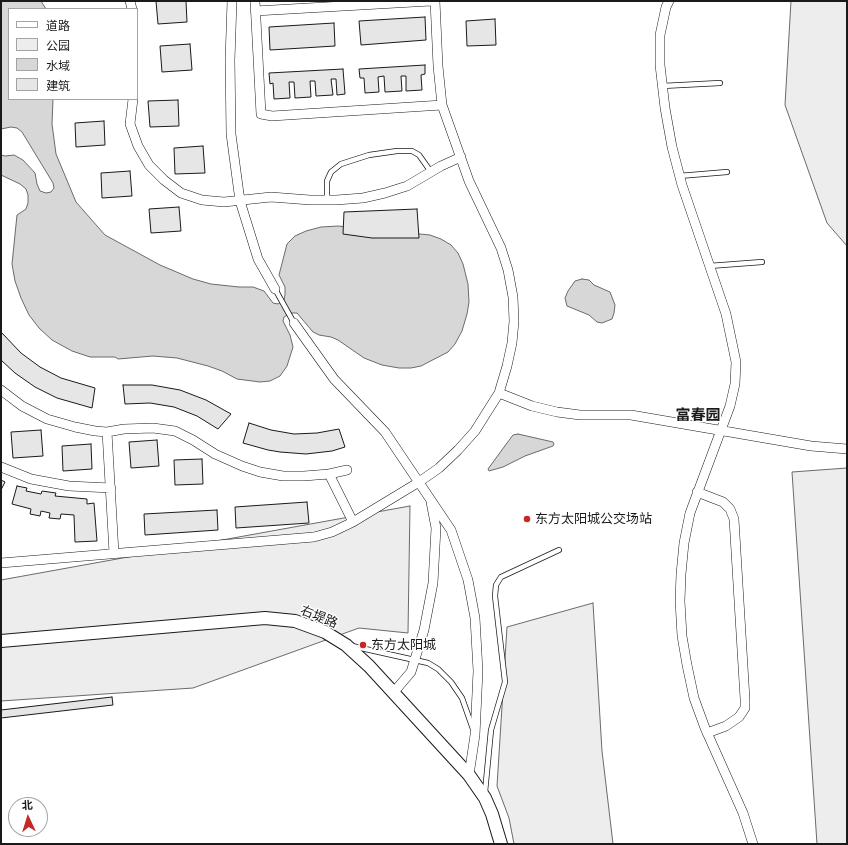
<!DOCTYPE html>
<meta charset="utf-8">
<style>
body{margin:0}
#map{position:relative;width:848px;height:845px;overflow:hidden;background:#fff;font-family:Raleway,"Noto Sans SC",sans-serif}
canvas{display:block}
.frame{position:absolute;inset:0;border:2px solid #1a1a1a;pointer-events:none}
.legend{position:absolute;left:8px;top:8px;width:130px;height:92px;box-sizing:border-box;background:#fff;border:1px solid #a3a3a3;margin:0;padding:5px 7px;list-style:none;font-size:12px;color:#1a1a1a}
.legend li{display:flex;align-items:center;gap:8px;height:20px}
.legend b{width:20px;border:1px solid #a3a3a3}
.north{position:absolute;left:8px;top:797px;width:40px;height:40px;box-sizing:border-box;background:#fff;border:1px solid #a3a3a3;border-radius:50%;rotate:356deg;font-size:11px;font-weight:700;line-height:16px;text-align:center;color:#1a1a1a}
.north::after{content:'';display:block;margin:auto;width:14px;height:18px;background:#c62828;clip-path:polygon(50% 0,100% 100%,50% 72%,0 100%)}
</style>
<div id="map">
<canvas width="848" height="845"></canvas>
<div class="frame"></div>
<ul class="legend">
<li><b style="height:5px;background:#fff"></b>道路</li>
<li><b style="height:11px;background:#ededed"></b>公园</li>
<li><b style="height:11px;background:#d7d7d7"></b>水域</li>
<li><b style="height:11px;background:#e6e6e6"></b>建筑</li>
</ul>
<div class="north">北</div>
</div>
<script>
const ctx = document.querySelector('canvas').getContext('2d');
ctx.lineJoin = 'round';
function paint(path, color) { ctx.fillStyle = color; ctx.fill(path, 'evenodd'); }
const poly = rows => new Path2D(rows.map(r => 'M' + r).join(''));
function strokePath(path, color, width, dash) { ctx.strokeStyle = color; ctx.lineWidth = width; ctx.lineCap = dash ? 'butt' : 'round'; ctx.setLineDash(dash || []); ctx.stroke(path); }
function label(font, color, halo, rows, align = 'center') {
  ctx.font = font + ' Raleway,"Noto Sans SC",sans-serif'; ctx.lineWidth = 3; ctx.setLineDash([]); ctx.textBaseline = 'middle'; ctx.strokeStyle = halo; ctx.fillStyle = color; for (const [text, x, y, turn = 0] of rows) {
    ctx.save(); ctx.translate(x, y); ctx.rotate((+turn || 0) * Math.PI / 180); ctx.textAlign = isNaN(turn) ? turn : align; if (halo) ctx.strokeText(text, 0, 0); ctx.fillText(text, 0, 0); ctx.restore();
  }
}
const green = poly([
 [791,1,847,1,847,246,827,223,785,105,791,1],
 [847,468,847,844,817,844,792,472,847,468],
 [410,506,408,633,359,628,193,688,1,701,1,580,410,506],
 [593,603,602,751,613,844,514,844,509,818,497,786,507,627,593,603]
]);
paint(green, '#ededed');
strokePath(green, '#6a6a6a', 1);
const water = poly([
 [1,1,41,1,46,9,9,9,9,99,53,99,52,124,56,154,76,202,105,235,160,265,193,279,211,284,239,287,253,287,264,291,273,303,278,304,284,300,285,295,285,287,279,275,287,244,295,236,306,231,321,227,338,226,430,235,441,239,451,245,458,253,463,264,468,284,469,302,467,314,462,331,455,344,448,352,421,366,411,368,399,368,382,365,364,358,338,340,331,337,319,335,313,332,297,313,291,313,284,317,283,321,290,335,293,347,287,366,280,376,270,381,260,382,237,379,222,371,208,366,177,358,153,356,118,359,115,357,90,357,72,351,52,340,39,328,29,315,21,298,15,281,12,264,17,215,26,209,28,203,28,195,26,189,20,184,1,175,1,155,5,156,14,155,23,160,35,173,37,184,40,191,46,193,51,192,54,188,53,183,22,132,17,128,11,127,1,129,1,1],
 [582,279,589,280,594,285,610,292,615,305,614,313,612,319,602,323,597,322,589,315,567,306,565,298,568,291,575,281,582,279],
 [518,434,553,442,554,444,553,446,525,456,503,467,489,471,488,469,507,443,513,435,518,434]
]);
paint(water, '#d7d7d7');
strokePath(water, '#6a6a6a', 1);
const building = poly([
 [156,1,186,1,187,22,158,24,156,1],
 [425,17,426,40,361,45,359,21,425,17],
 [495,19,496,45,467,46,466,21,495,19],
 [334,23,335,46,270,50,269,27,334,23],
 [190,44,192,70,162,72,160,46,190,44],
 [425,65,425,74,421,75,422,90,406,91,406,76,401,76,402,91,385,92,384,76,378,77,379,92,365,93,364,78,360,78,359,69,425,65],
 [343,69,345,94,337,95,336,79,331,79,333,95,316,96,315,81,310,81,311,97,295,98,294,82,289,82,290,98,274,99,273,83,270,84,269,73,343,69],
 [178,100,179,126,150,127,148,101,178,100],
 [104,121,105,145,76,147,75,123,104,121],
 [203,146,205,173,175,174,174,148,203,146],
 [130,171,132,196,102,198,101,173,130,171],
 [179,207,181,231,151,233,149,209,179,207],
 [417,209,419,238,372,238,343,234,344,212,417,209],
 [1,332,21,353,40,367,61,378,95,388,92,408,57,398,35,387,15,373,1,360,1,332],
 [123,385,152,385,180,390,206,400,231,414,218,429,197,416,174,407,150,403,125,404,123,385],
 [249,423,271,430,294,434,317,433,339,429,345,447,332,451,306,454,280,452,268,450,243,443,249,423],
 [41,430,43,456,13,458,11,432,41,430],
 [157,440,159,466,131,468,129,442,157,440],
 [91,444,92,469,63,471,62,446,91,444],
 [202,459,203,484,175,485,174,460,202,459],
 [1,480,5,482,1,490,1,480],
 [17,486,27,488,26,491,41,494,42,491,56,493,55,496,87,499,87,504,94,503,97,541,75,542,74,515,61,514,60,519,49,518,50,513,41,511,40,516,30,514,31,509,12,504,17,486],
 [307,502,309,523,236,528,235,507,307,502],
 [217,510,218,530,145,535,144,514,217,510],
 [112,697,113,705,1,718,1,710,112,697]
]);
paint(building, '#e6e6e6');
strokePath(building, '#1a1a1a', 1);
const lane = poly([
 [662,86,720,83],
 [679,176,727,172],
 [327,200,327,181,331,172,341,164,369,155,397,151,412,151,419,155,431,172],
 [709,266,762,262],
 [275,289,294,323],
 [352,646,428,663,438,669,451,682,462,698,473,729],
 [485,792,491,730,505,682,498,622,495,596,496,585,501,577,559,550]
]);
const street = poly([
 [130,1,132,9],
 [232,1,230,60,231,134,240,201,258,259,275,289],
 [255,1,261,114,272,116,442,105],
 [669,1,666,7,660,35,660,65,665,108,672,147,682,185,726,314,736,362,735,384,730,406,690,513,684,543,681,574,680,601,682,636,687,665,694,698,705,728,743,813,753,844],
 [255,11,431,1],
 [133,99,130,124,138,146,149,165,164,180,181,193,202,200,224,202,271,197,310,200,336,200,363,198,385,193,407,186,441,166,461,157],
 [294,323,334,379,385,432,451,530,468,580,475,618,478,671,475,735,469,775],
 [1,390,22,406,47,419,75,427,95,431,107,432,124,429,153,428,175,431,193,440,215,454,242,466,260,472,283,476,304,476,329,474,347,470],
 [499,393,532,406,557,412,580,415,631,415,811,446,847,449],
 [107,432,114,553],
 [1,467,31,479,69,486,111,488],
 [329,474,353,522],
 [697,492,723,502,730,509,734,519,745,699,745,708,739,717,726,726,707,733],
 [1,563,314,537,332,532,353,522,419,482,439,468,458,450,475,431,499,393,507,366,512,343,514,321,513,297,508,270,501,248,469,181,442,105,438,66,435,1],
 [393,693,411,672,424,630,433,583,436,528,431,502]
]);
const secondary = poly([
 [1,641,265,618,295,621,325,632,346,645,369,666,469,775,485,798,492,814,501,844]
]);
strokePath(lane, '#1a1a1a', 6);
strokePath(street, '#1a1a1a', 10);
strokePath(secondary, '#1a1a1a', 14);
strokePath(lane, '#fff', 4.5);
strokePath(street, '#fff', 9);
strokePath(secondary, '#fff', 12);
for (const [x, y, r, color] of [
 [527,519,4,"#c62828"],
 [363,645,4,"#c62828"]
]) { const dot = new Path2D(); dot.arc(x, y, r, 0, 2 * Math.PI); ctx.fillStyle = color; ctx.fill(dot); strokePath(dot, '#fff', 1.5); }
label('13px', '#1a1a1a', '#fff', [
 ["东方太阳城公交场站",535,519],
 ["东方太阳城",371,645]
], 'left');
label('13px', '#1a1a1a', '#fff', [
 ["右堤路",319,617,22]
]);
label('bold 15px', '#1a1a1a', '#fff', [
 ["富春园",698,415]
]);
</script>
